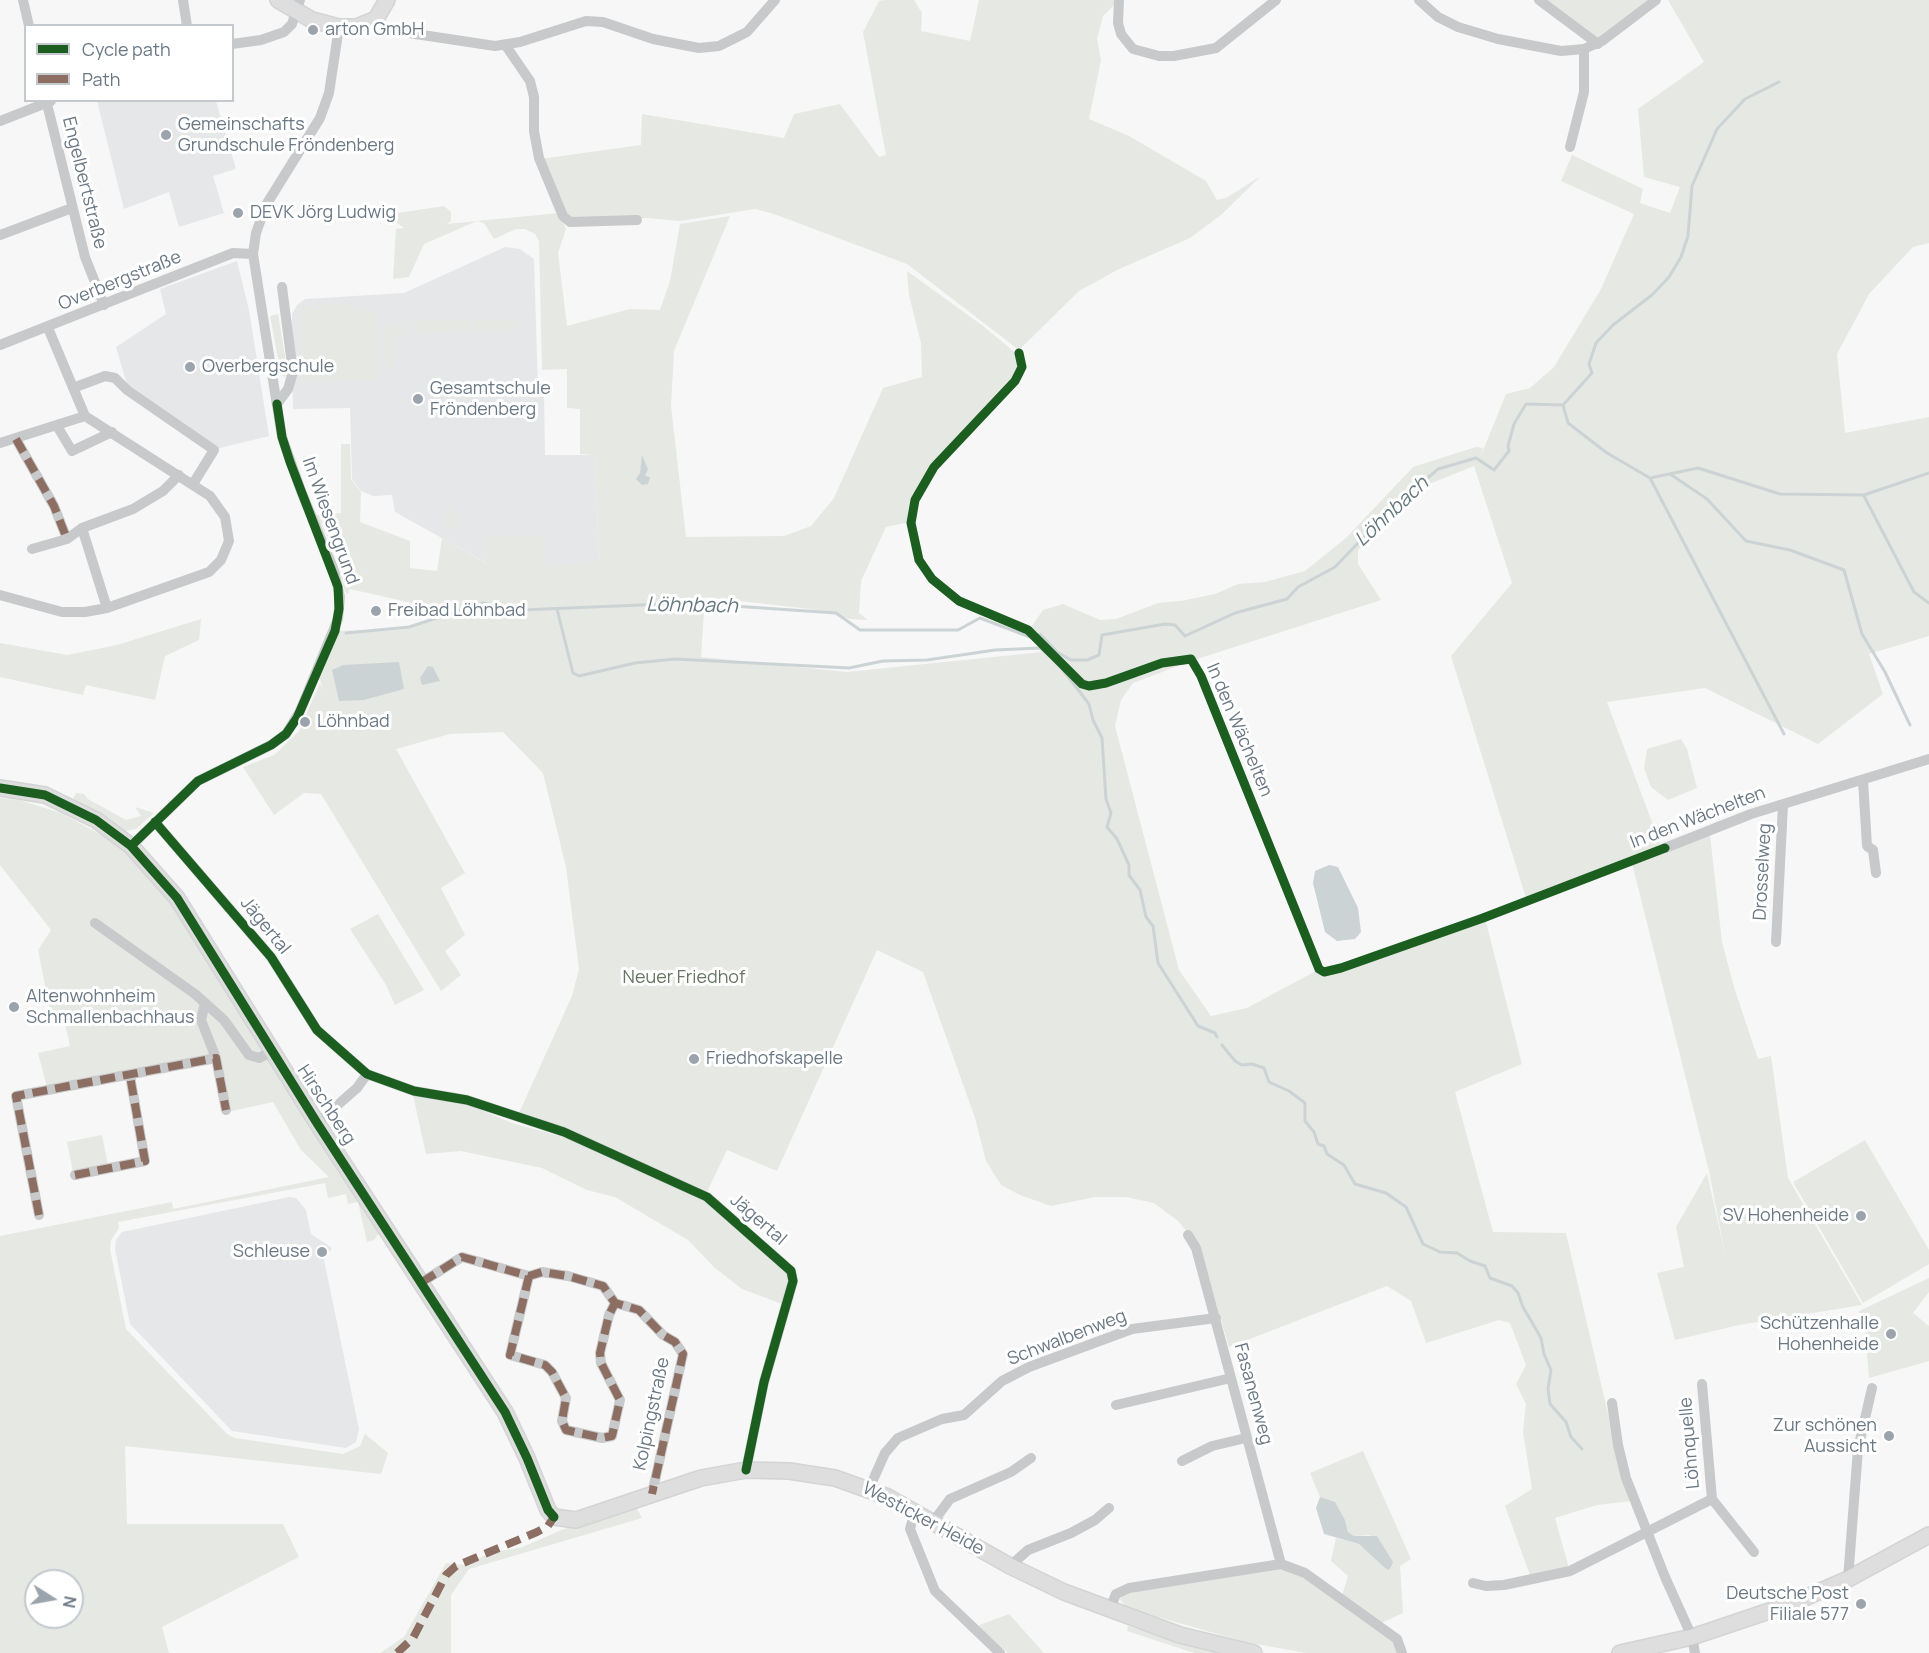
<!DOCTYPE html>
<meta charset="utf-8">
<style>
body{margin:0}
#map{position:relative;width:1929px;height:1653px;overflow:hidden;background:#f7f7f7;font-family:Manrope,sans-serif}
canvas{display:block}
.legend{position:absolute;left:24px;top:24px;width:210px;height:78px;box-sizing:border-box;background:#fff;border:2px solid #c3c9ce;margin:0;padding:8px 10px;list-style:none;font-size:18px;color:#6a7884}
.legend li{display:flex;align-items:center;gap:12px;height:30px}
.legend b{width:30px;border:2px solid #c3c9ce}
.north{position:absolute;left:24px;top:1569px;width:60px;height:60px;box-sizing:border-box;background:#fff;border:2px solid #c3c9ce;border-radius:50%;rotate:101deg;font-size:16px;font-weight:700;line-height:24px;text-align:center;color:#6a7884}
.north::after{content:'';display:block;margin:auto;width:21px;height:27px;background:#9ba4ac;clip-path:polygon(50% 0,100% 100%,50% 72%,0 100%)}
</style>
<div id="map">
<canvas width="1929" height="1653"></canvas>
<ul class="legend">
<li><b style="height:8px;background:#1b5e20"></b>Cycle path</li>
<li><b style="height:8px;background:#8d6e63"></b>Path</li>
</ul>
<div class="north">N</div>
</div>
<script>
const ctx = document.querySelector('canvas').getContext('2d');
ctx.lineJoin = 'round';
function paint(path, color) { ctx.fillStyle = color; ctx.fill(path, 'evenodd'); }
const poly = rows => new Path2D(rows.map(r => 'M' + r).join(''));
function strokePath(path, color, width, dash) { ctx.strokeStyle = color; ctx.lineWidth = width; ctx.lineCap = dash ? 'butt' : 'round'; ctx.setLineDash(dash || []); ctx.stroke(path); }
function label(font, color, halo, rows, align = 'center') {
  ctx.font = font + ' Manrope,sans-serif'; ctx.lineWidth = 6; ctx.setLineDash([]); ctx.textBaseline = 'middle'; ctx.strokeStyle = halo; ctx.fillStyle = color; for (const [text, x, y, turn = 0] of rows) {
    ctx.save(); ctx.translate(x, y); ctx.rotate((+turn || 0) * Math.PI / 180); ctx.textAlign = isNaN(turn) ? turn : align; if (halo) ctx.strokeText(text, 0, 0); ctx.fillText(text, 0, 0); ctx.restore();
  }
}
paint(poly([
 [97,101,216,101,236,169,213,176,224,213,179,227,169,192,124,209],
 [505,247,520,249,534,259,538,389,544,390,545,455,595,455,599,564,494,567,395,512,392,495,373,496,361,491,352,479,350,408,293,409,292,314,297,305,305,299,404,293],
 [237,261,249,310,269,436,216,449,128,388,116,347,166,314,160,289],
 [289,1197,296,1198,306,1210,311,1234,332,1248,324,1260,359,1429,356,1442,346,1448,232,1431,130,1324,115,1249,116,1240,122,1232]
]), '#e6e7e8');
paint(poly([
 [886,0,914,0,922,13,921,31,970,41,979,0,1114,0,1114,5,1103,16,1097,39,1101,60,1089,119,1129,136,1206,181,1217,200,1226,198,1261,176,1221,215,1190,238,1119,269,1079,291,1019,350,907,264,774,214,755,209,680,221,647,218,571,221,540,159,641,145,642,114,784,138,794,114,840,104,879,157,886,155,863,32,879,1],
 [1545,0,1648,0,1600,40],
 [1668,0,1929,0,1929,243,1913,247,1869,294,1837,354,1845,433,1929,417,1929,636,1869,654,1883,694,1818,744,1705,688,1607,702,1661,846,1526,898,1451,656,1512,583,1474,466,1427,485,1358,550,1358,564,1381,600,1194,660,1133,683,1121,700,1115,726,1179,970,1211,1016,1247,1008,1316,971,1326,976,1485,918,1522,1064,1455,1092,1493,1232,1566,1233,1615,1444,1632,1501,1597,1505,1555,1518,1569,1568,1531,1578,1505,1506,1532,1489,1523,1432,1526,1404,1516,1384,1526,1365,1510,1323,1499,1320,1426,1343,1411,1301,1387,1286,1229,1347,1200,1248,1178,1221,1154,1203,1126,1197,1095,1197,1051,1206,1020,1195,1001,1185,986,1161,975,1118,923,972,877,950,777,1171,727,1150,707,1192,564,1127,519,1113,572,996,579,969,566,867,543,773,503,732,450,734,396,749,465,873,441,888,465,935,445,951,461,975,441,991,321,794,304,793,274,815,243,767,274,755,299,731,320,683,323,691,318,670,335,631,402,629,441,617,430,607,350,589,348,594,345,592,335,552,316,515,341,513,341,444,350,444,351,479,361,492,360,522,410,541,410,568,437,571,442,538,486,563,486,538,543,535,544,565,599,563,595,455,580,454,580,409,567,408,567,369,542,370,539,241,535,234,525,229,516,229,494,239,484,223,477,221,559,213,566,229,558,253,567,326,630,309,660,310,670,281,680,224,730,216,674,351,671,406,686,537,784,536,811,526,834,498,883,388,922,377,921,343,909,295,907,271,983,326,1017,354,1021,365,1018,374,935,462,915,494,910,522,886,527,861,581,859,613,868,620,850,619,829,612,810,609,705,597,701,657,847,672,1052,651,1030,629,1043,610,1063,604,1100,620,1116,619,1158,603,1181,601,1215,594,1238,584,1265,582,1305,571,1346,538,1413,467,1476,447,1483,448,1480,458,1506,394,1530,388,1554,367,1601,289,1634,214,1561,181,1572,155,1643,189,1640,203,1670,213,1680,187,1644,177,1638,109,1704,62],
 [444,206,451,212,451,221,447,224,477,221,424,244,409,277,393,279,396,229,404,228,397,223,398,213],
 [350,304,350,308,377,309,379,380,301,381,301,308,306,306],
 [278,314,288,374,285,377,281,374,270,316],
 [517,319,518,331,476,332,476,326,473,325,472,320],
 [469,320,471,331,414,333,415,321],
 [412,325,408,327,408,333,392,334,393,369,385,370,384,326],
 [444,510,459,510,459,527,445,527],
 [201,619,199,640,165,656,155,700,86,685,83,695,0,677,0,643,67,655,117,645],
 [1681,739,1687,749,1697,788,1668,800,1651,787,1644,768,1647,749],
 [76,793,84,794,88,799,126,820,141,816,135,807,154,813,136,829,126,831,73,799],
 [0,798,19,800,61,813,129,850,172,902,380,1232,374,1240,367,1242,358,1202,348,1204,346,1194,328,1198,325,1183,118,1222,119,1228,111,1240,110,1249,126,1329,227,1434,235,1438,343,1454,360,1446,365,1434,388,1453,381,1474,125,1446,127,1524,283,1524,299,1557,162,1627,169,1653,0,1653,0,1236,172,1202,173,1209,329,1177,301,1150,273,1102,223,1113,213,1063,49,1095,38,1053,70,1046,63,1014,51,1015,38,950,51,930,0,865],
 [36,1581,72,1581,72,1617,36,1617],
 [1710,835,1722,942,1734,987,1758,1059,1771,1056,1788,1178,1862,1305,1739,1325,1675,1340,1657,1273,1684,1267,1676,1227,1707,1173,1726,1259,1709,1171,1632,863],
 [378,914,424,990,395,1005,386,985,350,929],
 [413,1095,462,1102,512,1123,570,1139,706,1201,785,1269,790,1280,782,1304,742,1289,715,1268,688,1240,615,1197,587,1190,542,1168,461,1151,426,1154],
 [102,1135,108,1165,73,1172,67,1142],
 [1865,1140,1929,1250,1929,1264,1863,1303,1793,1182],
 [1929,1278,1929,1292,1913,1313,1929,1326,1929,1361,1869,1378,1865,1330,1859,1311],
 [1363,1451,1411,1559,1400,1566,1403,1613,1379,1624,1341,1599,1348,1576,1331,1561,1336,1538,1359,1544,1372,1554,1370,1535,1354,1536,1348,1532,1345,1520,1326,1499,1320,1497,1310,1473],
 [636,1507,642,1518,469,1569,451,1595,451,1653,380,1653,404,1637,446,1563,464,1565,492,1552,520,1548,564,1529],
 [1281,1566,1304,1575,1397,1644,1397,1653,1306,1653,1245,1642,1127,1608,1120,1599,1129,1589],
 [1009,1614,1044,1653,1008,1653,977,1626],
 [1128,1626,1178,1641,1225,1653,1194,1653,1127,1631]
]), '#e6e8e4');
paint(poly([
 [642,455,648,469,645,476,650,477,648,484,642,485,636,479,640,473],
 [399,662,404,689,364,700,339,701,332,670,343,665],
 [428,666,433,667,440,681,422,685,420,678],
 [1329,865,1338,867,1358,908,1361,932,1355,939,1337,941,1325,932,1313,883,1315,871],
 [1320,1497,1335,1502,1345,1520,1348,1532,1354,1536,1377,1536,1393,1562,1391,1567,1388,1570,1384,1567,1359,1544,1324,1534,1316,1508]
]), '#ccd3d5');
strokePath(poly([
 [1563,405,1592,373,1589,364,1596,343,1613,325,1652,295,1669,277,1681,257,1688,236,1692,186,1717,129,1745,99,1779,82],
 [1670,474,1707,499,1746,541,1790,550,1844,570,1862,634,1885,672,1910,725],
 [1650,478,1784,734],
 [1864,496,1914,592,1929,603],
 [557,609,573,673,579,676,635,663,675,659,849,668,883,661,927,660,995,650,1040,648,1056,661,1089,704,1093,720,1102,738,1106,799,1111,813,1107,827,1117,839,1129,865,1129,875,1140,890,1146,917,1153,926,1158,963,1198,1026,1215,1033,1217,1037],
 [346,633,409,627,483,603,521,610,689,603,836,613,860,630,958,630,980,618,1030,637],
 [1040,634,1057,652,1071,660,1087,660,1099,655,1102,635,1165,624,1175,625,1185,636,1235,613,1287,599,1298,587,1335,567,1384,516,1438,469,1476,458,1494,470,1509,451,1508,446,1514,424,1526,404,1563,405,1568,423,1607,453,1650,478,1698,468,1780,494,1864,495,1929,473],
 [1222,1045,1235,1061,1242,1065,1252,1064,1264,1068,1269,1082,1289,1091,1305,1103,1305,1121,1314,1132,1318,1144,1324,1146,1327,1154,1344,1165,1355,1184,1386,1193,1406,1207,1423,1244,1440,1252,1457,1253,1470,1261,1485,1266,1490,1278,1512,1286,1518,1293,1523,1307,1541,1338,1544,1354,1551,1370,1548,1389,1550,1404,1566,1422,1571,1437,1582,1449]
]), '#ccd3d5', 3);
const secondary = poly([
 [278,0,312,20,339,27,356,27,376,19,387,0],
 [0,788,45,795,96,820,131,846,177,898,317,1123,505,1412,527,1458,548,1510,554,1517,576,1520,701,1478,746,1470,789,1471,835,1478,888,1497,1010,1566,1064,1592,1180,1635,1254,1653],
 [1620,1653,1692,1637,1793,1603,1848,1579,1929,1535]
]);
strokePath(secondary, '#d3d4d5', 18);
strokePath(poly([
 [23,0,29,26],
 [183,0,187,26],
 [1119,0,1118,23,1121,34,1133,49,1159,56,1174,56,1216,48,1276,0],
 [1419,0,1438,17,1458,27,1498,39,1561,51,1584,49,1602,41,1656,0],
 [1539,0,1598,44],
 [369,24,376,28,495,46,520,42,586,21,603,22,653,39,699,48,719,46,747,32,775,0],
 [232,44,261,40,284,32,292,24,300,0],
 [506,46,530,81,534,97,534,131,539,158,563,216,570,222,637,220],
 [46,100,85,257,104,305],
 [0,121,51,101],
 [1570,147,1584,92,1584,49],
 [0,235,72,208],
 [0,345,233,253,253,254],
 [73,388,105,376,115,378,127,390,214,450,193,484],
 [277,404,288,389,293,372,282,287],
 [57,426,72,451,112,432],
 [16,439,54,506,67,539],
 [0,443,85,416],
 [82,528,107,608],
 [32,549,67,539,82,528,133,509,163,491,179,475],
 [0,595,62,612,85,612,107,608,209,572,221,560,229,541,225,517,210,496,85,416,48,328],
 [1863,781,1867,846,1873,850,1876,873],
 [155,822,271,957,317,1030,367,1074,414,1091,467,1100,564,1132,707,1197,791,1271,793,1281,764,1382,746,1470],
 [131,846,198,781,271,745,286,734,300,711,338,619,340,597,334,570,301,491,282,437,253,254,256,233,266,205,320,118,329,93,339,27],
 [1665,848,1751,814,1929,759],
 [95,923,195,994,224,1020,249,1055,259,1058,272,1051],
 [1776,942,1783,805],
 [205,1003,201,1020,216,1058],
 [317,1123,357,1088,367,1074],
 [75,1175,145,1161,130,1076],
 [39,1215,16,1096,216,1058,226,1110],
 [1188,1235,1196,1248,1281,1564],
 [529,1276,510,1355,545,1365,552,1372,566,1398,562,1421,566,1430,602,1438,612,1436,620,1400,601,1363,600,1353,609,1315,615,1303],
 [422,1282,462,1257,529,1276,542,1272,568,1276,603,1286,615,1303,639,1310,663,1335,675,1342,683,1354,652,1494],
 [1702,1384,1712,1499],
 [1612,1403,1618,1445,1626,1478,1665,1577,1692,1637,1695,1653],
 [1116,1405,1231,1378],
 [1182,1461,1212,1446,1246,1438],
 [869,1489,885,1453,898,1438,942,1419,964,1415,1002,1381,1029,1367,1132,1329,1216,1318],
 [915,1511,910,1529,935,1591,1000,1653],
 [933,1522,950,1499,1011,1472,1031,1458],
 [1010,1566,1028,1550,1071,1533,1095,1520,1109,1508],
 [1848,1579,1858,1449,1872,1388],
 [1473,1583,1486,1586,1504,1585,1570,1571,1712,1499,1754,1552],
 [1109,1611,1116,1594,1129,1588,1281,1564,1305,1573,1397,1639,1402,1653]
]), '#c8c9ca', 10);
strokePath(secondary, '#dedede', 15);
strokePath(poly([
 [16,439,54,506,67,539],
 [75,1175,145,1161,130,1076],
 [39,1215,16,1096,216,1058,226,1110],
 [529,1276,510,1355,545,1365,552,1372,566,1398,562,1421,566,1430,602,1438,612,1436,620,1400,601,1363,600,1353,609,1315,615,1303],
 [422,1282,462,1257,529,1276,542,1272,568,1276,603,1286,615,1303,639,1310,663,1335,675,1342,683,1354,652,1494],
 [397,1653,413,1638,446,1575,456,1566,537,1532,548,1526,554,1517]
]), '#8d6e63', 8, [15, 8]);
strokePath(poly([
 [1019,353,1022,367,1015,381,934,467,915,500,911,523,919,560,932,579,959,601,1028,630,1082,684,1089,686,1106,683,1162,663,1191,659,1201,676,1319,969,1324,972,1341,968,1483,918,1665,848],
 [0,788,45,795,96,820,131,846,177,898,317,1123,505,1412,527,1458,548,1510,554,1517],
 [155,822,271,957,317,1030,367,1074,414,1091,467,1100,564,1132,707,1197,791,1271,793,1281,764,1382,746,1470],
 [131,846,198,781,271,745,286,734,297,718,335,631,339,609,338,587,290,462,282,437,277,404]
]), '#1b5e20', 9);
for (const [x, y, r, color] of [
 [313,30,6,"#9ba4ac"],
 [166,135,6,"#9ba4ac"],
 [238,213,6,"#9ba4ac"],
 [190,367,6,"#9ba4ac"],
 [418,399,6,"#9ba4ac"],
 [376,611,6,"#9ba4ac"],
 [305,722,6,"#9ba4ac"],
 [14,1007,6,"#9ba4ac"],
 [694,1059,6,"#9ba4ac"],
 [1861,1216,6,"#9ba4ac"],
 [322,1252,6,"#9ba4ac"],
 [1891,1334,6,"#9ba4ac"],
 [1889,1436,6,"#9ba4ac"],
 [1861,1604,6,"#9ba4ac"]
]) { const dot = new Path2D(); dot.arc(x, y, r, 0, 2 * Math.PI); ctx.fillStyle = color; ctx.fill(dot); strokePath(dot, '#fff', 2); }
label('18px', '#6a7884', '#fff', [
 ["arton GmbH",325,30],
 ["Gemeinschafts",178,125],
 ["Grundschule Fröndenberg",178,146],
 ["DEVK Jörg Ludwig",250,213],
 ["Overbergschule",202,367],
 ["Gesamtschule",430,389],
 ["Fröndenberg",430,410],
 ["Freibad Löhnbad",388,611],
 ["Löhnbad",317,722],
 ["Altenwohnheim",26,997],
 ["Schmallenbachhaus",26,1018],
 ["Friedhofskapelle",706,1059],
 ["SV Hohenheide",1849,1216,"right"],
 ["Schleuse",310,1252,"right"],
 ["Schützenhalle",1879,1324,"right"],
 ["Hohenheide",1879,1345,"right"],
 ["Zur schönen",1877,1426,"right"],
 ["Aussicht",1877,1447,"right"],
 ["Deutsche Post",1849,1594,"right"],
 ["Filiale 577",1849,1615,"right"]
], 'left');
label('18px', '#6a7884', '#fff', [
 ["Engelbertstraße",84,183,76],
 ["Overbergstraße",120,281,-22],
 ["Im Wiesengrund",330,521,70],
 ["In den Wächelten",1239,730,67],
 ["In den Wächelten",1698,818,-21],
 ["Drosselweg",1763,872,-87],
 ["Jägertal",265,926,51],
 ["Hirschberg",326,1105,57],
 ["Jägertal",758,1220,41],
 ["Schwalbenweg",1067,1338,-21],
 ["Fasanenweg",1253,1394,75],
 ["Kolpingstraße",652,1414,-78],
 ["Löhnquelle",1690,1443,-95],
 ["Westicker Heide",923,1519,28]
]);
label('18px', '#677664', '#fff', [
 ["Neuer Friedhof",684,978]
]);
label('italic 20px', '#66787f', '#fff', [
 ["Löhnbach",1392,512,-43],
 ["Löhnbach",692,606,1]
]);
</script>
